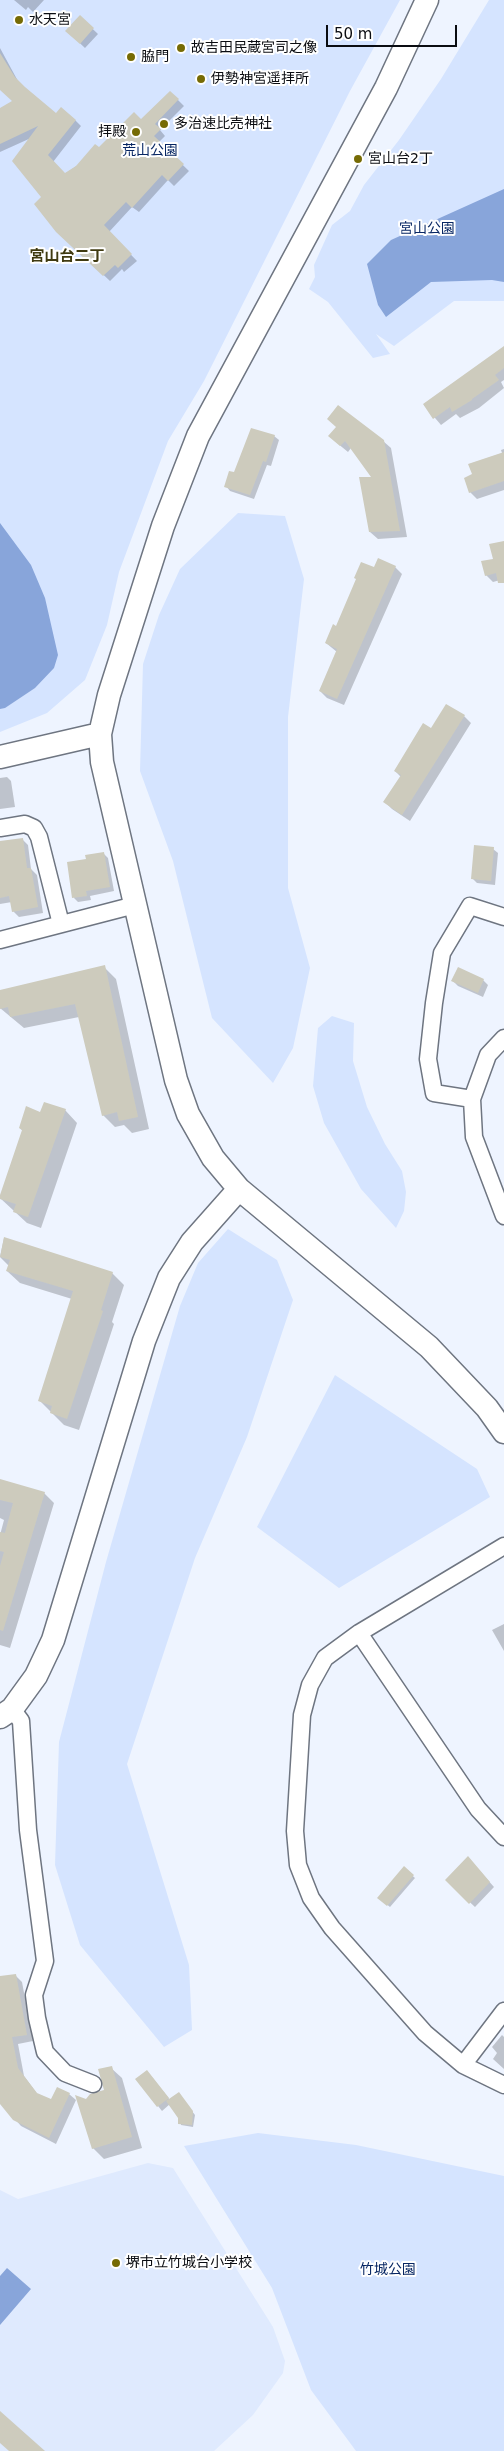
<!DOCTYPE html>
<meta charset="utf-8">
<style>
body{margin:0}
#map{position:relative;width:504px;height:2451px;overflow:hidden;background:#eef4ff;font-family:"DejaVu Sans",sans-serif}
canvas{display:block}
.scale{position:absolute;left:326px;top:25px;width:131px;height:22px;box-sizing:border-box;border:2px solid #0a0c11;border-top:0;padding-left:6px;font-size:15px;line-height:18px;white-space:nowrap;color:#0a0c11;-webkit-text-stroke:4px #fff;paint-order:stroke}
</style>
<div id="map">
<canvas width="504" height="2451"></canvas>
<div class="scale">50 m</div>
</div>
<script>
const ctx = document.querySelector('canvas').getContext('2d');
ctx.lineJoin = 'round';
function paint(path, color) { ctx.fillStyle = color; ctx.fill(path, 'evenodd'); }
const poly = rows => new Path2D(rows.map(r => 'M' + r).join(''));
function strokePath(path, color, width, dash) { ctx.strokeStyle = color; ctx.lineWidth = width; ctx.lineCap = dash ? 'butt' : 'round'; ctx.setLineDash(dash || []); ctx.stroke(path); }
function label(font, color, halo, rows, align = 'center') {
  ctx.font = font + ' "DejaVu Sans","Noto Sans JP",sans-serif'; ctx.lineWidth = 4; ctx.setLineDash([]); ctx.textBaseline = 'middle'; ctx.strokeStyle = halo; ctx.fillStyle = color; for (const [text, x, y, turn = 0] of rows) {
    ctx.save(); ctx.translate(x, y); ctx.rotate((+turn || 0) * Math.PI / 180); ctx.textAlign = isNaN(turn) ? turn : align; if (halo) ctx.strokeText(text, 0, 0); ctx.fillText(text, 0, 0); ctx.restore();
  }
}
paint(poly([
 [148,2163,173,2168,273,2327,285,2361,283,2373,253,2415,214,2451,0,2451,0,2190,18,2199]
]), '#dfeafe');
paint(poly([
 [0,0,400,0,350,91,204,381,168,441,119,572,107,625,85,680,47,713,0,732],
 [489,0,504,0,504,301,454,301,394,346,376,334,390,354,373,358,328,302,309,289,315,277,314,265,332,225,350,211,364,185,399,140,441,79],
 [238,513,285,516,304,579,288,717,288,888,310,968,293,1048,273,1083,212,1018,173,861,140,771,143,664,159,615,180,569],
 [332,1016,354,1023,353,1061,367,1107,385,1144,402,1171,406,1192,404,1211,396,1228,361,1189,324,1123,313,1086,318,1028],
 [228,1229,277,1260,293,1300,247,1437,195,1558,127,1764,189,1965,192,2030,164,2047,80,1945,55,1865,59,1742,106,1562,180,1306,198,1263],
 [335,1375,477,1469,490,1497,339,1588,257,1527],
 [258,2133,356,2145,504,2176,504,2451,356,2451,311,2390,272,2288,184,2146]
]), '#d5e4ff');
paint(poly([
 [504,189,504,282,492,280,431,282,386,317,378,305,367,264,391,240],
 [0,523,31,565,45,598,58,655,54,668,35,688,5,708,0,709],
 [7,2268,31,2289,0,2325,0,2276]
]), '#88a5da');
paint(poly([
 [14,0,44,0,33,12,28,7,26,10],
 [80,17,98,34,85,48,67,31],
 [0,48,19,83,56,115,75,120,81,126,53,162,65,174,141,121,170,92,184,106,160,130,165,136,159,142,189,171,174,186,168,180,139,212,132,207,109,232,137,261,124,272,122,269,110,281,57,231,42,197,31,138,0,152,0,109,14,101,0,84],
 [504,347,504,380,501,382,504,388,479,408,460,418,456,414,441,425,424,405],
 [337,427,383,441,391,448,407,537,378,539,370,532,373,478,351,448,348,452,337,443],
 [274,436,279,440,271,466,267,465,254,499,230,491,226,486,235,474],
 [504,449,504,490,477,499,470,492,474,475,502,453,501,450],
 [504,542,504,579,493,582,486,575],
 [395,567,402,574,344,705,327,698,320,691,337,652,326,643,337,627,357,579,375,569],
 [464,716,471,723,410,821,392,809,385,802,401,777,395,771,431,729],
 [7,777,11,781,15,807,0,809,0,778],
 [22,839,28,845,31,869,37,875,43,913,19,917,13,911,12,902,0,904,0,842],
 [493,849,498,853,495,885,477,883,472,878],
 [103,853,108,858,114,891,90,896,91,900,78,902,74,898,87,860],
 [104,967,116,979,149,1129,132,1133,124,1125,115,1127,103,1115,79,1017,24,1028,0,1008,0,991],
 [458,969,483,980,488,985,483,997,458,986,453,981],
 [65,1110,77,1123,41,1228,27,1223,0,1198,23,1131,20,1128,41,1113],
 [4,1238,112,1273,124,1285,112,1322,114,1324,79,1430,64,1425,40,1401,72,1299,20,1283,7,1271,9,1266,0,1257],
 [0,1480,44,1493,54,1503,10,1648,0,1645,0,1535,4,1520,0,1518],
 [504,1624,504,1651,492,1630],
 [472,1862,494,1887,475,1907,446,1880],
 [404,1868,415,1878,390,1907,379,1898],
 [15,1975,22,1982,33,2041,18,2044,24,2076,38,2095,52,2100,69,2094,76,2100,56,2144,21,2126,0,2102,0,1978],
 [502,2035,504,2037,504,2069,493,2059,497,2053,492,2047],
 [111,2068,122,2078,142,2148,104,2159,93,2148,86,2101,105,2091],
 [151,2076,170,2100,180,2096,195,2115,193,2127,181,2125,180,2117,170,2104,162,2111,158,2106]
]), '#0003');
paint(poly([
 [80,15,94,28,80,44,65,31],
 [0,53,15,77,25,87,56,113,61,107,76,120,48,155,65,173,76,166,95,144,99,147,134,112,141,119,170,91,179,99,155,124,161,129,154,136,184,164,168,181,162,175,132,208,126,202,104,225,132,254,118,268,115,265,103,276,56,232,34,204,41,197,12,161,38,126,0,144,0,108,12,101,0,90],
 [504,346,504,368,495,375,499,380,472,399,472,400,452,412,450,407,433,419,423,404],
 [338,405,384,440,400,531,369,532,359,477,371,477,345,441,340,446,328,436,336,427,327,419],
 [251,428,275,435,266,462,263,461,250,495,224,487,229,471,234,472],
 [504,452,504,481,469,493,464,478,472,474,468,464],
 [504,541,504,583,498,583,496,573,485,576,481,561,493,559,489,544],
 [378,558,396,566,337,699,319,691,337,649,325,643,333,624,336,626,356,579,354,578,361,562,374,567],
 [446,704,465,715,402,815,383,802,401,775,394,771,423,723,431,728],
 [23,838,27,868,31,868,38,907,12,912,9,896,0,898,0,841],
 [474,845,494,847,491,881,471,879],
 [104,852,110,887,86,891,87,896,72,898,67,862,86,859,85,855],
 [105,965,138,1117,119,1121,117,1112,102,1116,75,1004,10,1017,8,1007,0,1009,0,990],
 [458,967,484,979,478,993,451,981],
 [44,1102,66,1109,28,1217,13,1212,16,1204,0,1199,0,1195,22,1130,19,1128,26,1106,40,1112],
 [4,1237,113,1272,101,1310,103,1311,67,1419,50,1413,52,1406,38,1401,73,1291,6,1271,10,1260,0,1257],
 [0,1479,45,1492,3,1631,0,1630,0,1566,4,1552,0,1551,0,1532,5,1533,13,1503,0,1500],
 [468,1856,490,1882,469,1904,445,1880],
 [404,1866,414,1875,387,1906,377,1898],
 [16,1974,27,2035,12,2037,18,2068,37,2093,51,2099,57,2087,70,2093,49,2138,13,2120,0,2104,0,1976],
 [112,2066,132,2137,92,2149,75,2095,86,2099,90,2094,104,2090,98,2069],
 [147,2070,169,2098,157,2107,135,2079],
 [179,2092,193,2111,192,2125,178,2124,178,2118,166,2101],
 [0,2411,45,2451,9,2451,0,2443]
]), '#cdcbbd');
const street = poly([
 [0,828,25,824,34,828,39,837,61,924],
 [0,940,135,905],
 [504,1038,488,1055,472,1099,474,1137,504,1216],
 [472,1099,434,1093,428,1059,434,1003,442,953,470,906,504,917],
 [504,1546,359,1633,325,1658,310,1685,302,1715,295,1831,298,1865,311,1898,332,1928,425,2033,463,2065,504,2085],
 [359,1633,478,1809,504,1837],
 [12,1709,21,1721,28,1830,45,1961,34,1995,37,2018,45,2052,65,2073,93,2084],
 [463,2065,504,2011]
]);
const secondary = poly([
 [427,0,386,88,198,436,163,526,109,695,100,734,102,762,176,1080,188,1114,213,1158,239,1189,429,1347,487,1408,504,1432],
 [0,757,100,734],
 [0,1717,12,1709,36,1676,53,1640,144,1341,169,1278,192,1242,239,1189]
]);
strokePath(street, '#6e7581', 19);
strokePath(secondary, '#6e7581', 25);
strokePath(street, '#fff', 16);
strokePath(secondary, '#fff', 22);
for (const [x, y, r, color] of [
 [19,20,5,"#766b05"],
 [181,48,5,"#766b05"],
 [131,57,5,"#766b05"],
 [201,79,5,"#766b05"],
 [164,124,5,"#766b05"],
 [136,132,5,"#766b05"],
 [358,159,5,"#766b05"],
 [116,2263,5,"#766b05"]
]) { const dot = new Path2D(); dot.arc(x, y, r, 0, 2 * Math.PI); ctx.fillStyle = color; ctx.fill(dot); strokePath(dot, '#fff', 2); }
label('14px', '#0a0c11', '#fff', [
 ["水天宮",29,20],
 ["故吉田民蔵宮司之像",191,48],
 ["脇門",141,57],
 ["伊勢神宮遥拝所",211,79],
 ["多治速比売神社",174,124],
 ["拝殿",126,132,"right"],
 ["宮山台2丁",368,159],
 ["堺市立竹城台小学校",126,2263]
], 'left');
label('14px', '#072663', '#fff', [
 ["荒山公園",150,151],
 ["宮山公園",427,229],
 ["竹城公園",388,2270]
]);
label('bold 15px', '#403b11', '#fff', [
 ["宮山台二丁",67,257]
]);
</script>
